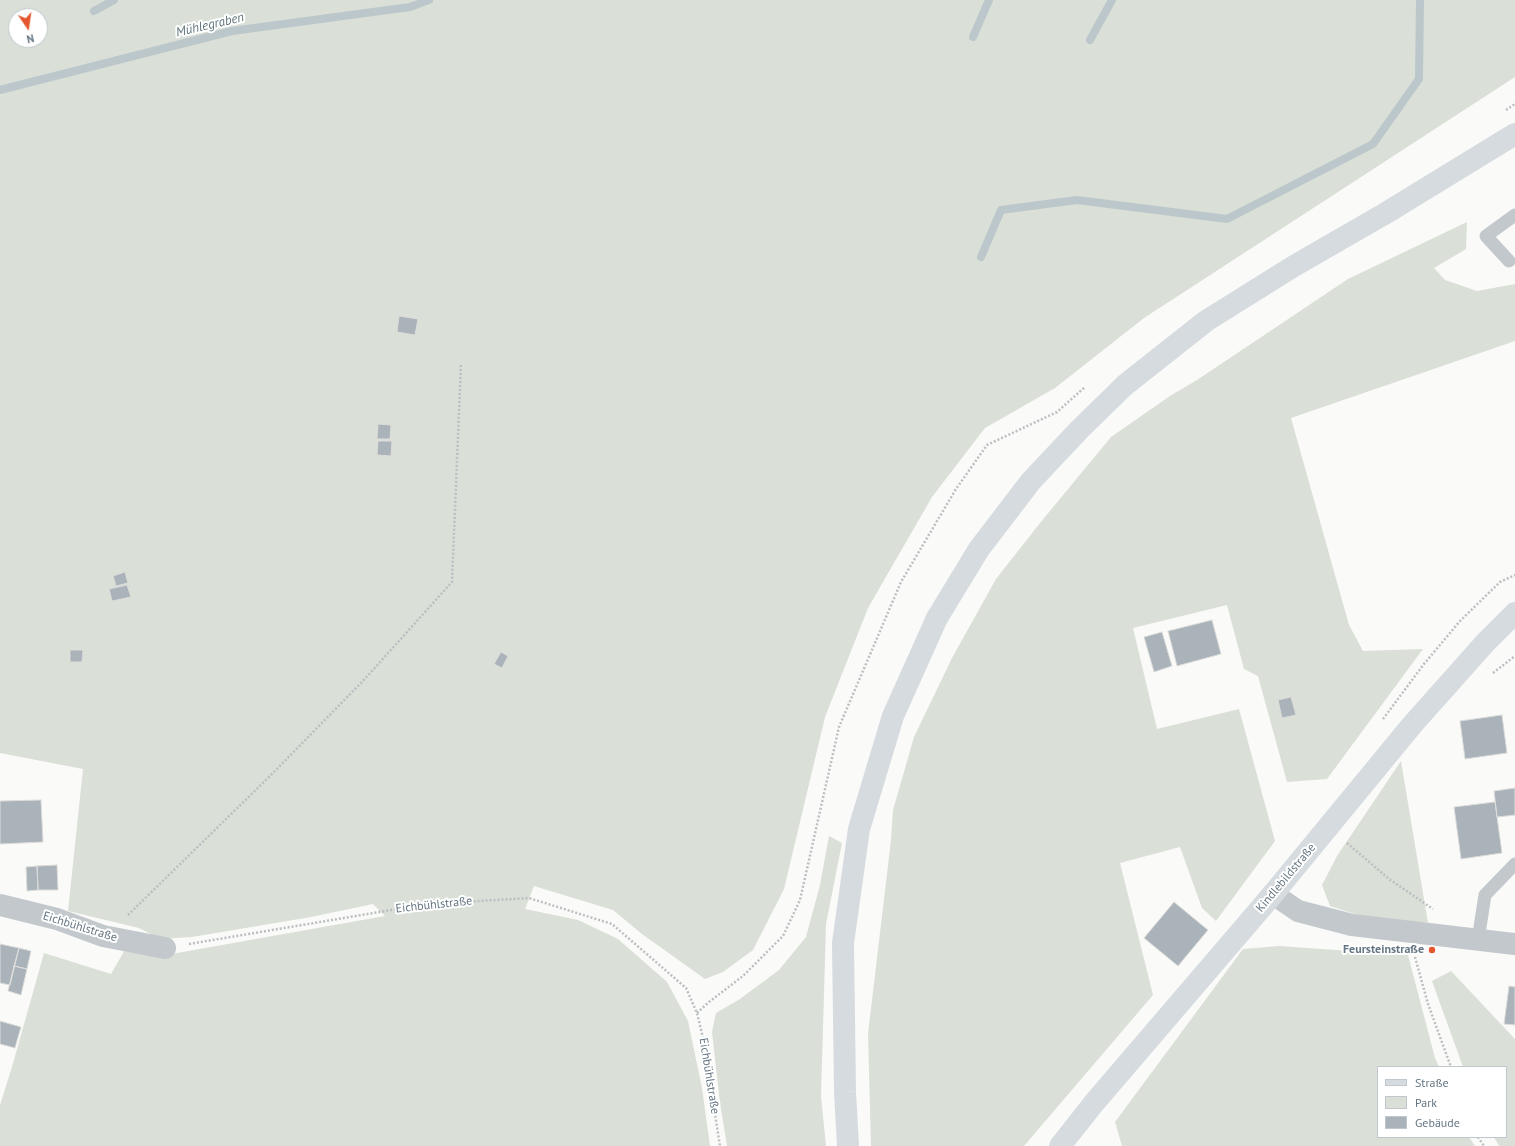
<!DOCTYPE html>
<meta charset="utf-8">
<style>
body{margin:0}
#map{position:relative;width:1515px;height:1146px;overflow:hidden;background:#fafaf8;font-family:"PT Sans",sans-serif}
canvas{display:block}
.legend{position:absolute;left:1377px;top:1066px;width:130px;height:72px;box-sizing:border-box;background:#fff;border:1px solid #c1c8cd;margin:0;padding:5px 7px;list-style:none;font-size:12px;color:#657683}
.legend li{display:flex;align-items:center;gap:8px;height:20px}
.legend b{width:20px;border:1px solid #c1c8cd}
.north{position:absolute;left:8px;top:8px;width:40px;height:40px;box-sizing:border-box;background:#fff;border:1px solid #c1c8cd;border-radius:50%;rotate:167deg;font-size:11px;font-weight:700;line-height:16px;text-align:center;color:#657683}
.north::after{content:'';display:block;margin:auto;width:14px;height:18px;background:#e4572e;clip-path:polygon(50% 0,100% 100%,50% 72%,0 100%)}
</style>
<div id="map">
<canvas width="1515" height="1146"></canvas>
<ul class="legend">
<li><b style="height:5px;background:#d6dbdf"></b>Straße</li>
<li><b style="height:11px;background:#dadfd7"></b>Park</li>
<li><b style="height:11px;background:#aab3b9"></b>Gebäude</li>
</ul>
<div class="north">N</div>
</div>
<script>
const ctx = document.querySelector('canvas').getContext('2d');
ctx.lineJoin = 'round';
function paint(path, color) { ctx.fillStyle = color; ctx.fill(path, 'evenodd'); }
const poly = rows => new Path2D(rows.map(r => 'M' + r).join(''));
function strokePath(path, color, width, dash) { ctx.strokeStyle = color; ctx.lineWidth = width; ctx.lineCap = dash ? 'butt' : 'round'; ctx.setLineDash(dash || []); ctx.stroke(path); }
function label(font, color, halo, rows, align = 'center') {
  ctx.font = font + ' "PT Sans",sans-serif'; ctx.lineWidth = 4; ctx.setLineDash([]); ctx.textBaseline = 'middle'; ctx.strokeStyle = halo; ctx.fillStyle = color; for (const [text, x, y, turn = 0] of rows) {
    ctx.save(); ctx.translate(x, y); ctx.rotate((+turn || 0) * Math.PI / 180); ctx.textAlign = isNaN(turn) ? turn : align; if (halo) ctx.strokeText(text, 0, 0); ctx.fillText(text, 0, 0); ctx.restore();
  }
}
paint(poly([
 [0,0,1515,0,1515,77,1144,318,1055,388,985,428,932,497,868,608,825,717,784,889,753,950,723,972,705,979,642,934,613,910,534,886,525,909,578,920,618,939,667,982,688,1021,702,1088,710,1146,0,1146,0,1105,12,1067,44,953,111,974,126,948,166,955,385,916,373,904,311,917,192,937,160,939,139,928,68,911,83,769,0,753],
 [16,16,40,16,40,40,16,40],
 [1467,222,1466,249,1434,268,1445,280,1477,291,1515,284,1515,341,1291,418,1349,625,1363,651,1423,649,1327,779,1287,782,1258,676,1244,669,1227,605,1133,628,1157,729,1239,709,1275,841,1216,921,1202,908,1180,847,1120,863,1153,995,1024,1146,871,1146,868,1034,891,840,893,810,914,737,952,658,996,579,1040,523,1111,437,1170,396,1197,380,1348,279],
 [1401,761,1428,923,1367,918,1330,906,1322,885,1337,856],
 [829,836,842,843,826,924,821,1096,826,1146,727,1146,720,1103,712,1032,716,1013,740,999,779,970,806,937,820,885],
 [1279,946,1408,955,1435,1058,1439,1067,1378,1067,1378,1137,1469,1137,1475,1146,1122,1146,1115,1122,1243,949],
 [1451,971,1515,1039,1515,1146,1499,1146,1494,1137,1506,1137,1506,1067,1463,1067,1432,981]
]), '#dadfd7');
strokePath(poly([
 [94,11,114,0],
 [973,37,989,0],
 [1090,40,1112,0],
 [0,90,232,31,410,7,429,0],
 [981,257,1001,210,1077,200,1227,219,1373,144,1419,79,1420,0]
]), '#bbc7cb', 8);
const building = poly([
 [399,316,418,319,415,335,397,332,399,316],
 [378,424,391,425,390,439,377,439,378,424],
 [378,441,392,441,391,456,377,455,378,441],
 [125,572,128,583,116,586,113,576,125,572],
 [127,585,131,597,112,601,109,589,127,585],
 [1212,620,1221,654,1177,666,1168,631,1212,620],
 [1162,632,1172,666,1154,672,1144,637,1162,632],
 [70,650,83,650,82,662,70,662,70,650],
 [501,652,508,656,502,668,494,664,501,652],
 [1291,697,1296,715,1282,718,1278,700,1291,697],
 [1502,715,1507,753,1465,759,1460,721,1502,715],
 [1515,788,1515,815,1497,817,1494,791,1515,788],
 [41,800,43,842,0,844,0,801,41,800],
 [1495,802,1502,853,1461,859,1454,807,1495,802],
 [57,865,58,890,38,890,37,866,57,865],
 [37,866,38,890,27,891,26,867,37,866],
 [1174,902,1208,930,1178,966,1144,938,1174,902],
 [0,944,19,948,10,985,0,983,0,944],
 [19,948,31,951,27,969,14,966,19,948],
 [14,966,27,969,21,995,8,991,14,966],
 [1509,986,1515,987,1515,1025,1504,1024,1509,986],
 [0,1021,21,1027,15,1048,0,1044,0,1021]
]);
paint(building, '#aab3b9');
strokePath(building, '#dcdcda', 1);
strokePath(poly([
 [1506,110,1515,104],
 [1493,673,1515,656],
 [1383,719,1424,664,1460,621,1500,582,1515,575],
 [1347,843,1389,879,1433,909],
 [128,915,269,777,362,682,452,582,461,363],
 [189,944,427,904,529,898,612,924,686,988,697,1013,703,1038,720,1146],
 [1415,957,1428,1004,1451,1067],
 [697,1013,709,1002,743,976,783,936,800,900,839,727,901,582,956,489,987,445,1057,412,1085,387],
 [1478,1137,1484,1146]
]), '#bbbfc2', 2.5, [2, 2]);
strokePath(poly([
 [1509,261,1486,236,1515,215],
 [1478,940,1485,895,1515,864]
]), '#c3c8cc', 13);
strokePath(poly([
 [1273,894,1298,911,1352,925,1515,944],
 [0,905,57,919,103,936,165,948]
]), '#c3c8cc', 22);
strokePath(poly([
 [848,1146,845,1092,843,943,859,829,893,716,937,618,979,549,1031,481,1080,429,1125,385,1206,321,1294,266,1386,213,1515,134],
 [1060,1146,1094,1103,1273,894,1412,725,1485,643,1515,613]
]), '#d6dbdf', 22);
for (const [x, y, r, color] of [
 [1432,950,4,"#e4572e"]
]) { const dot = new Path2D(); dot.arc(x, y, r, 0, 2 * Math.PI); ctx.fillStyle = color; ctx.fill(dot); strokePath(dot, '#fff', 1.5); }
label('12px', '#657683', '#fff', [
 ["Kindlebildstraße",1286,878,-50],
 ["Eichbühlstraße",434,905,-6],
 ["Eichbühlstraße",80,927,17],
 ["Eichbühlstraße",709,1076,81]
]);
label('bold 12px', '#657683', '#fff', [
 ["Feursteinstraße",1424,950]
], 'right');
label('italic 13px', '#60757c', '#fff', [
 ["Mühlegraben",210,25,-13]
]);
</script>
